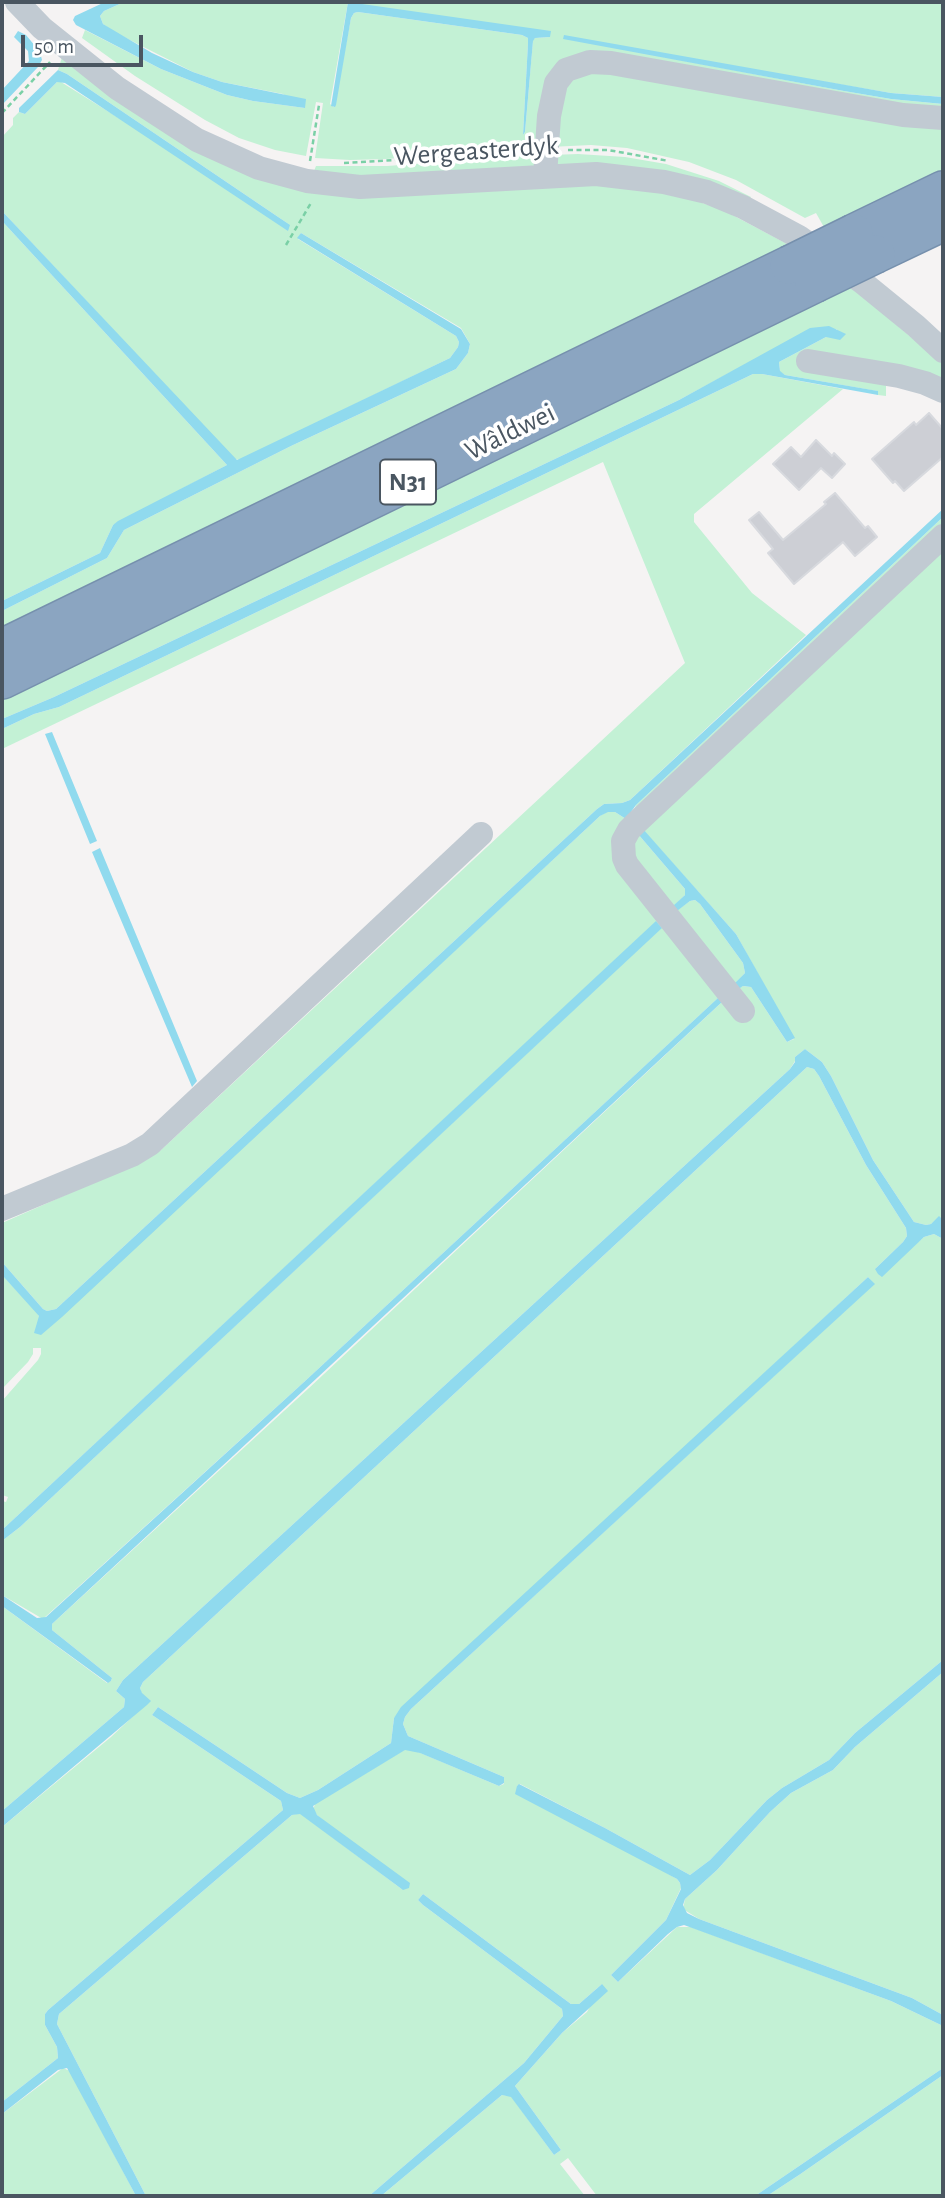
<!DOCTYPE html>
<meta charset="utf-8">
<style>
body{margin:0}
#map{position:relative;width:945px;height:2198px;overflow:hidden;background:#f5f3f3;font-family:"Alegreya Sans",sans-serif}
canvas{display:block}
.frame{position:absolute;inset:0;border:4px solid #4a5661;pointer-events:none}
.scale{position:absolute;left:21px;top:35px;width:122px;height:32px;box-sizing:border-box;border:4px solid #4a5661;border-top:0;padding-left:9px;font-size:21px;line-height:24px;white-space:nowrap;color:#4a5661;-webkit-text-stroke:5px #fff;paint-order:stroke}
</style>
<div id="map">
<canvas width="945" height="2198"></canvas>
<div class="frame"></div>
<div class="scale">50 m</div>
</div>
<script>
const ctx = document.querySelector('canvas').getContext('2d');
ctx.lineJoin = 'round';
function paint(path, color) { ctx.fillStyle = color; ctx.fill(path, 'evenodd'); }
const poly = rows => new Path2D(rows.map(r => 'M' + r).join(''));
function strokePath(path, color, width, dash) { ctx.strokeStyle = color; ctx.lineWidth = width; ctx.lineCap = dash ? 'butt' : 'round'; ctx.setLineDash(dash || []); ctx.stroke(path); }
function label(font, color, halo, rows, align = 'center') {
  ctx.font = font + ' "Alegreya Sans",sans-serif'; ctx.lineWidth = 7; ctx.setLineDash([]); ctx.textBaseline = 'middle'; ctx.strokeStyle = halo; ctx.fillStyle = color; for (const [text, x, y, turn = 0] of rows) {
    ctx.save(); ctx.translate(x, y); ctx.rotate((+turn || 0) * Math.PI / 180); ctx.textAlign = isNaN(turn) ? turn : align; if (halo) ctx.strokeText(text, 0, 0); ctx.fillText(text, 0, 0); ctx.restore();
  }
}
paint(poly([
 [124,2,348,2,330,104,334,107,351,18,354,13,358,12,522,35,528,38,528,43,523,135,525,132,533,40,535,38,550,37,361,5,358,2,943,2,943,97,891,93,563,38,844,91,891,99,943,104,943,114,573,61,542,148,386,159,350,160,315,158,323,103,316,102,306,156,275,150,239,138,205,120,135,76,82,38,85,30,161,69,227,95,253,101,305,108,283,94,222,82,193,72,114,32,103,24,100,16,104,11],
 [62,57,251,175,606,184,672,194,691,199,723,210,793,247,2,635,2,611,107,558,124,530,291,446,456,369,468,353,470,344,461,328,301,233,298,239,456,336,459,342,458,347,450,358,240,460,234,459,2,211,2,137,13,125,13,118,19,112,25,114,57,82,61,82,290,225,67,74,58,70],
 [577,68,943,121,943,175,825,229,816,213,805,218,736,180,689,162,627,148,591,145,550,147,556,99],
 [578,154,625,157,666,164,719,181,751,197,749,201,556,165,551,155],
 [541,155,536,166,376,179,314,171,316,166,387,166],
 [2,221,227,465,113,525,100,553,2,601],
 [849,285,943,364,943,383,886,385,886,396,878,395,877,391,785,375,780,372,779,362,826,337,832,337,837,329,731,372,679,400,54,697,2,719,2,694],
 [753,374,762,374,843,389,694,514,694,522,752,593,806,635,630,800,622,803,604,804,597,809,56,1309,47,1311,43,1309,2,1262,2,1223,136,1164,161,1150,685,663,603,462,2,749,2,729,34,714,59,707],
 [943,517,943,533,625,829,619,841,619,850,624,866,635,882,726,995,742,1014,746,1012,640,877,627,856,627,841,637,827,697,768,943,540,943,1226,943,1220,939,1217,931,1224,926,1225,914,1222,873,1160,831,1076,822,1062,805,1049,795,1057,795,1061,790,1069,123,1680,116,1691,125,1699,124,1707,2,1811,2,1606,107,1683,111,1681,112,1678,52,1630,52,1624,309,1388,722,1002,718,998,304,1382,43,1619,2,1595,2,1541,20,1527,661,928,656,922,2,1530,2,1501,6,1502,8,1497,2,1495,2,1401,38,1360,41,1354,41,1348,33,1348,33,1354,28,1362,2,1389,2,1275,38,1313,40,1320,35,1332,41,1334,600,816,608,811,615,812,626,819,633,813,636,805],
 [643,830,736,934,794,1039,787,1042,751,987,743,986,737,989,734,985,745,973,743,963,700,904,695,900,690,901,676,911,674,906,685,895,685,889,638,834],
 [807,1067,814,1069,819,1076,866,1165,906,1228,907,1236,903,1242,875,1269,911,1248,924,1237,934,1234,943,1239,943,1660,855,1733,829,1760,782,1788,767,1800,710,1860,690,1875,605,1828,520,1784,517,1786,677,1879,680,1883,681,1888,666,1920,611,1975,618,1982,677,1927,691,1927,891,2001,943,2026,943,2068,755,2196,597,2196,568,2158,560,2164,585,2196,381,2196,502,2095,511,2096,554,2155,561,2150,515,2086,562,2033,587,2012,602,1984,579,2004,571,2004,423,1894,418,1900,423,1905,562,2009,563,2016,524,2063,369,2196,146,2196,57,2024,59,2014,292,1815,300,1813,403,1890,317,1815,313,1810,315,1804,404,1750,411,1749,499,1786,504,1784,504,1777,408,1736,403,1724,405,1717,411,1709,874,1284,868,1277,394,1718,391,1743,318,1790,300,1798,287,1793,158,1707,152,1715,281,1801,283,1810,48,2010,45,2014,45,2025,57,2047,58,2058,2,2102,2,1827,111,1737,145,1705,140,1688,143,1682],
 [943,1672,943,2015,912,1998,699,1919,683,1909,685,1899,717,1870,770,1812,791,1793,833,1770,855,1747],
 [63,2068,70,2071,136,2196,2,2196,2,2114],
 [943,2075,943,2196,767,2196,799,2175]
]), '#c3f1d5');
paint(poly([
 [105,2,124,2,104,11,100,16,103,24,152,53,193,72,222,82,306,99,305,108,253,101,227,95,161,69,76,25,73,20,75,16],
 [348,2,551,31,550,37,535,38,533,41,525,132,523,135,528,43,528,38,522,35,358,12,354,13,351,18,336,105,335,107,331,106],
 [18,31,26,35,40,52,42,60,38,67,2,105,2,90,29,61,28,51,14,37],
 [564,35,891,93,943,97,943,104,891,99,844,91,563,39],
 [58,70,67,74,290,225,288,231,65,83,57,82,25,114,19,112,19,108],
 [2,211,237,460,450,358,458,347,459,342,456,336,297,238,301,233,461,329,470,344,468,353,456,369,291,446,124,530,107,558,2,611,2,601,100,553,113,525,118,521,227,465,2,221],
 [829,326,846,334,840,340,826,337,779,362,780,371,785,375,878,391,878,395,762,374,753,374,59,707,34,714,2,729,2,719,54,697,679,400,810,328],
 [943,509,943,517,636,805,626,819,615,812,608,812,600,816,62,1317,41,1335,34,1333,39,1316,2,1275,2,1262,43,1309,47,1311,56,1309,597,809,604,804,622,803,630,800],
 [52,732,97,841,90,844,45,734],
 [643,829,736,934,795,1038,787,1042,751,987,743,986,737,990,733,985,745,973,743,963,700,904,695,900,690,901,677,911,673,906,685,895,685,889,638,834],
 [100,848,197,1081,192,1087,92,852],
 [656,921,662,928,20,1527,2,1541,2,1530],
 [719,997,722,1002,52,1624,52,1630,112,1678,111,1681,108,1683,2,1606,2,1595,37,1618,46,1617,304,1382],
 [805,1049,822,1062,831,1076,873,1160,914,1222,926,1225,931,1224,939,1216,943,1220,943,1239,934,1234,924,1237,882,1277,878,1274,875,1269,903,1242,907,1236,906,1228,866,1165,819,1076,814,1069,807,1067,143,1682,140,1688,142,1693,151,1701,147,1705,2,1827,2,1811,124,1707,125,1699,116,1691,123,1680,790,1069,795,1062,795,1057],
 [868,1277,875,1284,411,1709,405,1717,403,1724,408,1736,504,1777,504,1783,499,1786,420,1753,405,1750,313,1806,317,1815,410,1883,409,1888,403,1890,300,1814,292,1815,59,2014,57,2024,146,2196,136,2196,67,2068,58,2070,2,2114,2,2102,58,2058,57,2047,45,2025,45,2014,48,2010,283,1810,281,1801,152,1715,158,1707,287,1793,300,1798,318,1790,391,1743,394,1718,401,1707],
 [943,1660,943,1672,855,1747,833,1770,791,1793,770,1812,717,1870,685,1899,683,1905,687,1913,699,1919,912,1998,943,2015,943,2026,891,2001,684,1925,677,1927,668,1934,618,1982,611,1975,666,1920,681,1889,680,1883,677,1879,515,1794,517,1786,519,1784,605,1828,690,1875,710,1860,767,1800,782,1788,829,1760,855,1733],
 [423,1894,571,2004,579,2004,602,1984,608,1991,562,2033,515,2086,561,2150,554,2155,511,2097,502,2095,381,2196,369,2196,524,2063,563,2016,562,2009,423,1905,418,1900],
 [943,2068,943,2075,799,2175,767,2196,755,2196]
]), '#90daee');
const building = poly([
 [929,413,943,429,943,457,904,491,895,481,893,483,872,459,914,422,916,425,929,413],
 [816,440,832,456,834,453,845,464,832,478,821,468,799,490,773,464,791,447,801,457,816,440],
 [835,493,865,528,868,526,877,537,855,556,843,542,794,584,768,553,773,549,749,520,759,512,783,540,826,504,824,502,835,493]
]);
paint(building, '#cdcfd5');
strokePath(building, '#d7d9de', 2);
const highway = poly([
 [854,233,943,190],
 [876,254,943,222],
 [2,648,789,265],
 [2,680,814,284]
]);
strokePath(highway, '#7690ad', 40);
strokePath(poly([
 [2,113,50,62],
 [568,150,608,150,669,161],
 [310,161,319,105],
 [344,163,526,152],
 [286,245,311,203]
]), '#7ad0a6', 2.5, [5, 3.5]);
strokePath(poly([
 [17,2,42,28,117,88,197,140,259,168,307,181,360,187,596,174,664,182,707,192,743,207,799,237,862,282,916,326,943,351],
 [545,176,549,116,556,83,566,70,590,62,611,63,903,115,943,118],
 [808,361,899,376,925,383,943,391],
 [743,1011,627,865,624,858,623,841,629,830,636,823,943,536],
 [2,1209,132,1155,150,1144,481,834]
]), '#c1cad2', 24);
strokePath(highway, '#8ba5c1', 37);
const highwayBridge = poly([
 [789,265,854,233],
 [814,284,876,254]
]);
strokePath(highwayBridge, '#7690ad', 40, []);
strokePath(highwayBridge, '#8ba5c1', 37);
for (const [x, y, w] of [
 [408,482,56]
]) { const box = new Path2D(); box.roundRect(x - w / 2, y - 22.5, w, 45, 5); ctx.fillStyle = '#fff'; ctx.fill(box); strokePath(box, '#4a5661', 2); }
label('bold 26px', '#4a5661', null, [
 ["N31",408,482]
]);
label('28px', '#4a5661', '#fff', [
 ["Wergeasterdyk",476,151,-4],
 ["Wâldwei",510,432,-26]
]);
</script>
